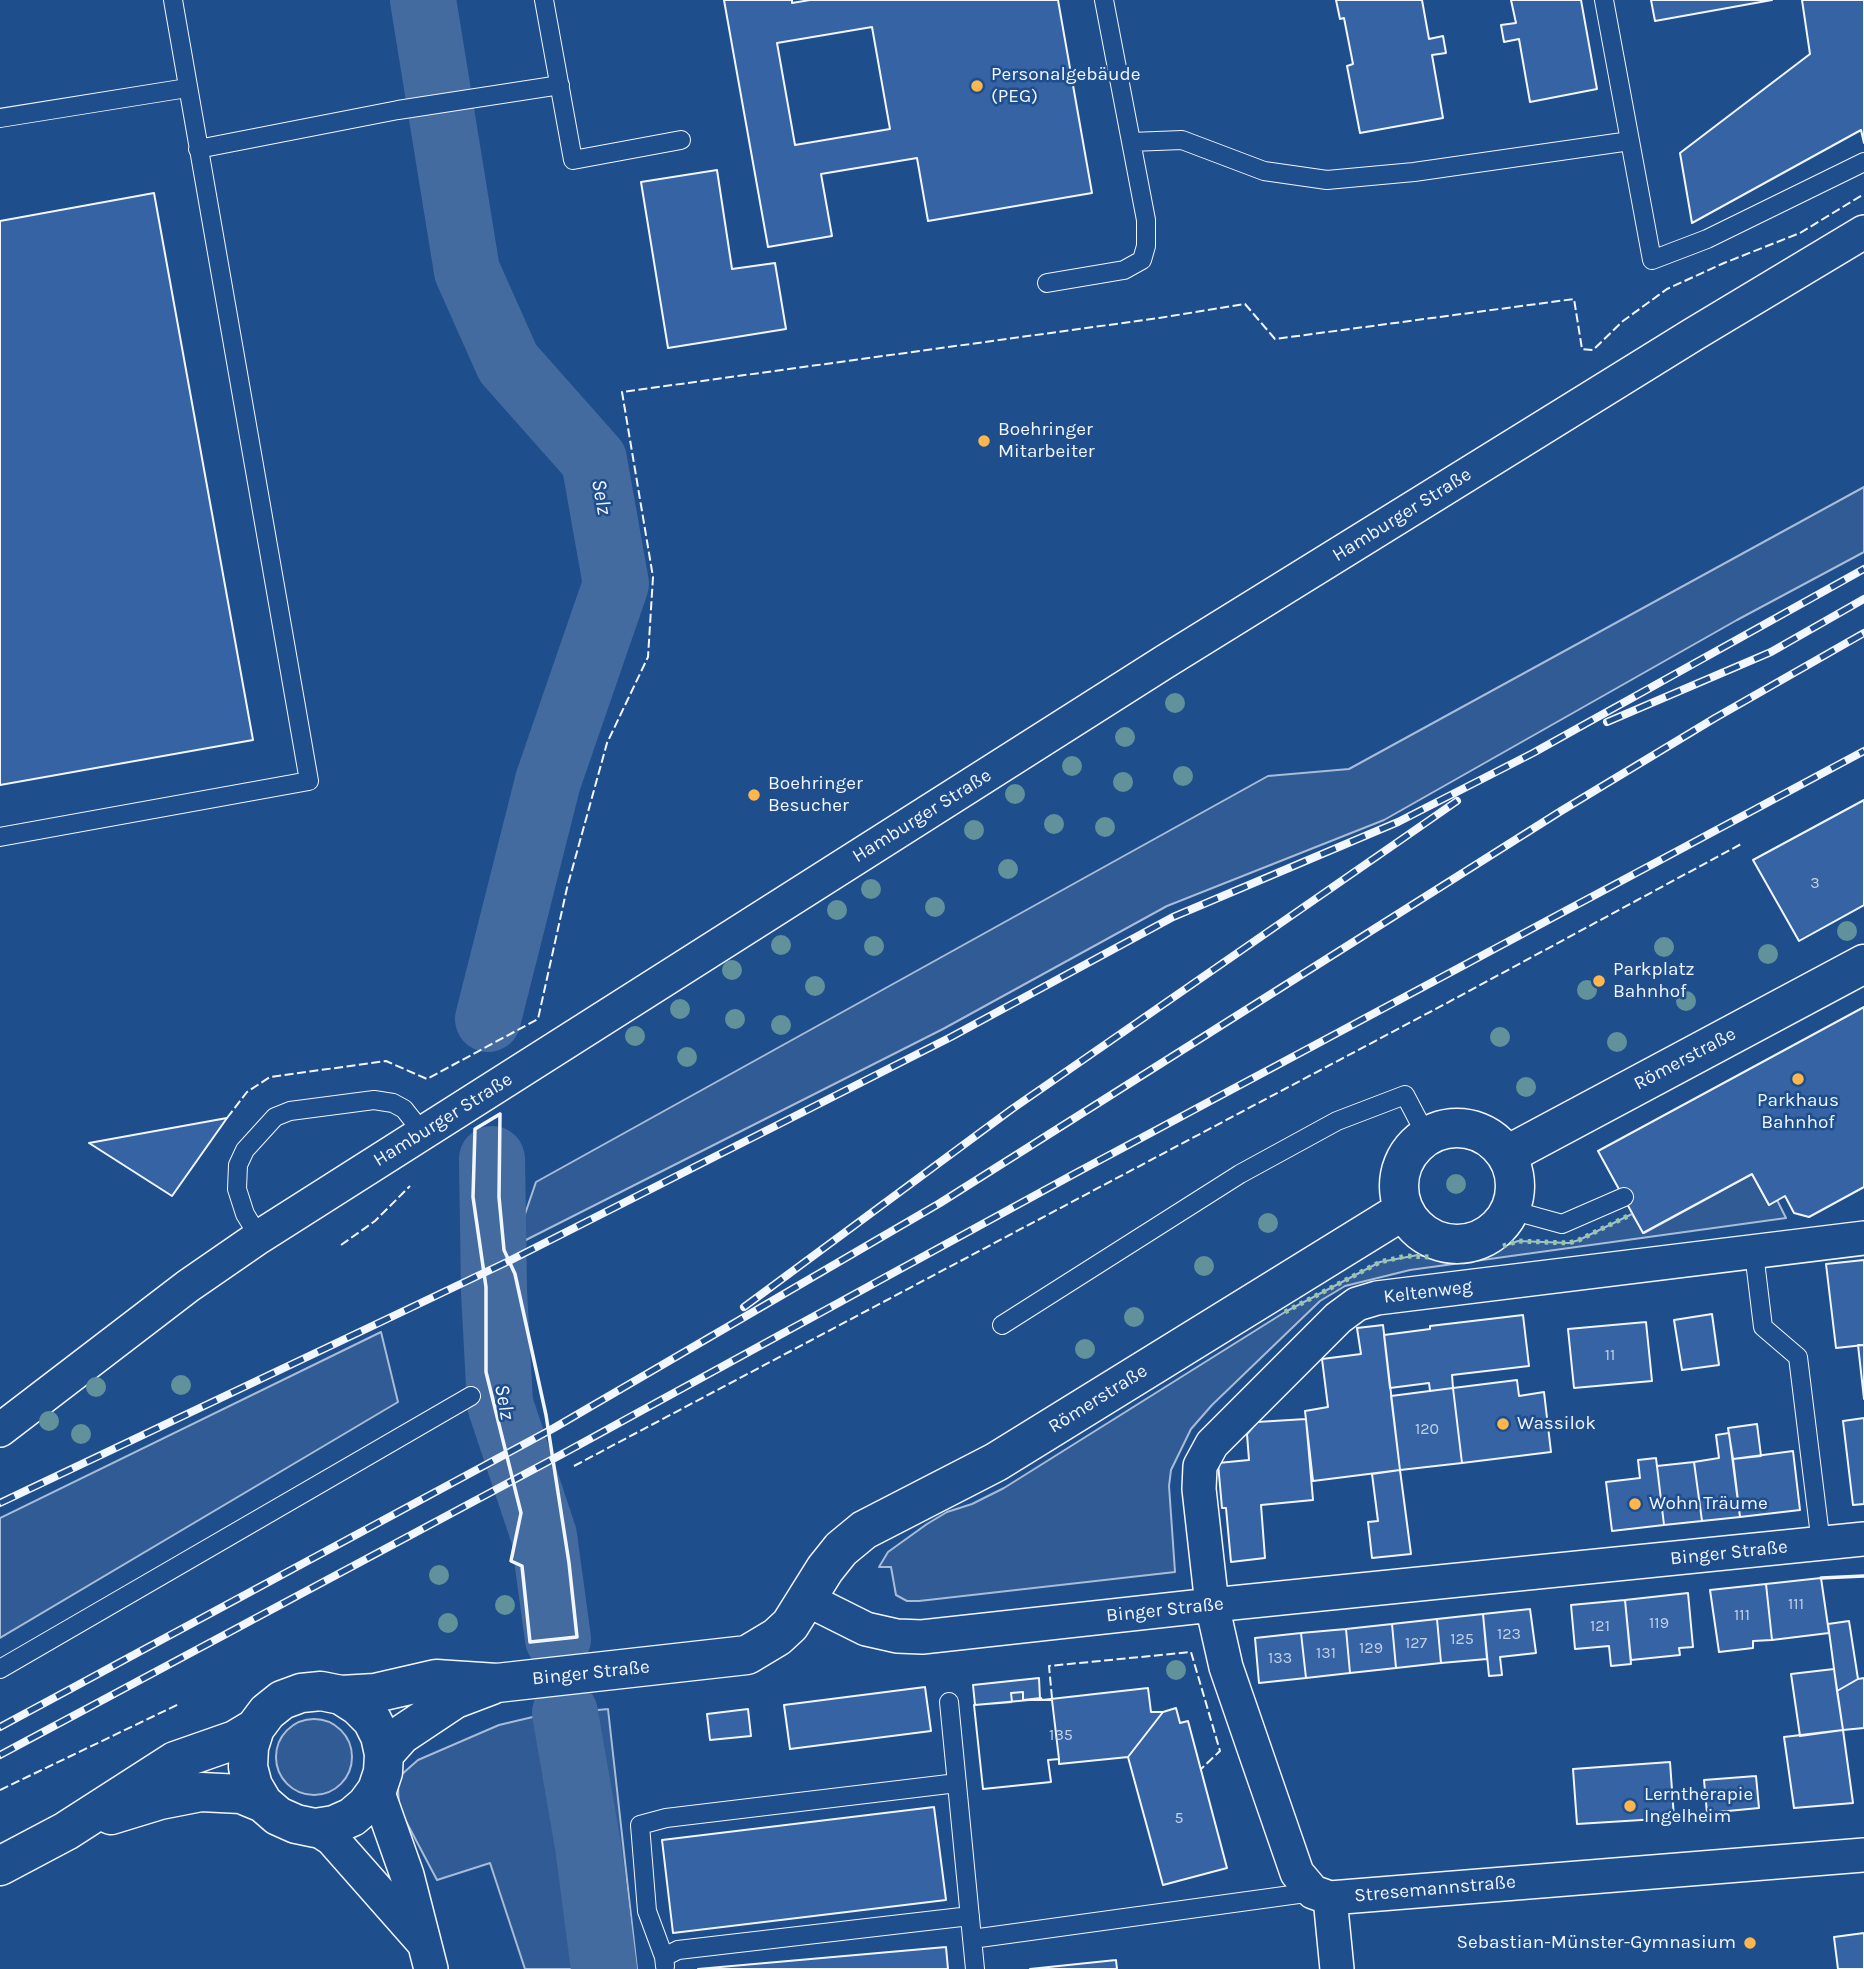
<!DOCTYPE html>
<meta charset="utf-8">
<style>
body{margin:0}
canvas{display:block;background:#1f4e8c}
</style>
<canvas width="1864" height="1969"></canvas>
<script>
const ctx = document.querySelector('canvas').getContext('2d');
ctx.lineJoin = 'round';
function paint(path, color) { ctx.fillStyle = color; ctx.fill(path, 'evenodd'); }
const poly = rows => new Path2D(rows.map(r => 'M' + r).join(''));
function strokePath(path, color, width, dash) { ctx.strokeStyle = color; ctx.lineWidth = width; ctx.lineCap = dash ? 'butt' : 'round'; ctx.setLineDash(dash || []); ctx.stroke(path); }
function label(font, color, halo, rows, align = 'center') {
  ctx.font = font + ' Karla,sans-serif'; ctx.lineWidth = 5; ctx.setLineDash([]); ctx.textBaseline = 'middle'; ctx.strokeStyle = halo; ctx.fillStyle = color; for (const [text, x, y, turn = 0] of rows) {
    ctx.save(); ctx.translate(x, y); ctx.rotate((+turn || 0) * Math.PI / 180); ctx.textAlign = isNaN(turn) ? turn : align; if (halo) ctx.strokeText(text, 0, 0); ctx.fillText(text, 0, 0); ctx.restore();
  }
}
const green = poly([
 [1864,487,1864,552,1737,620,1384,820,1167,906,943,1029,514,1246,536,1182,1268,776,1349,769,1864,487],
 [1752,1174,1769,1205,1777,1200,1786,1218,1410,1270,1345,1286,1320,1301,1212,1405,1191,1429,1171,1470,1169,1486,1175,1572,919,1601,907,1601,896,1595,891,1567,879,1567,888,1552,927,1524,947,1512,972,1504,1004,1488,1285,1312,1380,1262,1418,1255,1457,1261,1472,1258,1518,1241,1569,1243,1579,1240,1632,1214,1644,1233,1752,1174],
 [381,1332,398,1402,0,1638,0,1518,381,1332],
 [608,1709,637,1969,525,1969,490,1863,437,1880,399,1808,398,1787,401,1775,418,1760,499,1725,537,1716,608,1709],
 '276 1757a38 38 0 1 1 76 0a38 38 0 1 1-76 0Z'
]);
paint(green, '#305b95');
strokePath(green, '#a8bbd7', 2);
strokePath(poly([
 [423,0,467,271,508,363,594,460,616,584,548,781,488,1019],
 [492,1159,494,1291,500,1404,544,1536,558,1639],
 [565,1713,588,1846,604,1969]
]), '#446ba0', 66);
const building = poly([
 [724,0,792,0,792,3,810,0,1058,0,1092,193,928,221,917,158,821,174,832,236,768,247,724,0],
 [872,27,890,129,795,145,777,43,872,27],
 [1336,0,1422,0,1429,39,1443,36,1446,53,1432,55,1443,118,1360,133,1347,66,1353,64,1344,18,1340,19,1336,0],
 [1511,0,1581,0,1597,89,1530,102,1519,39,1504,42,1501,25,1516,23,1511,0],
 [1651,0,1772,0,1655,21,1651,0],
 [1802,0,1864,0,1864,143,1861,130,1692,223,1680,153,1810,54,1802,0],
 [717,170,732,269,775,263,786,329,668,348,641,182,717,170],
 [154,193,253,740,0,785,0,221,154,193],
 [1864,800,1864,905,1799,941,1753,860,1864,800],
 [1864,1007,1864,1187,1809,1217,1794,1213,1785,1196,1769,1205,1752,1174,1643,1233,1598,1151,1864,1007],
 [227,1118,172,1196,89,1143,227,1118],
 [1864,1260,1864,1345,1836,1348,1826,1264,1864,1260],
 [1712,1314,1719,1365,1682,1370,1674,1320,1712,1314],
 [1523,1315,1529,1366,1452,1375,1453,1388,1430,1391,1429,1383,1390,1388,1384,1335,1430,1329,1430,1326,1523,1315],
 [1646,1322,1652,1381,1574,1388,1568,1329,1646,1322],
 [1383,1325,1400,1470,1313,1481,1305,1411,1328,1407,1322,1359,1361,1354,1357,1328,1383,1325],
 [1858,1345,1864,1345,1864,1399,1858,1345],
 [1517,1380,1519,1396,1544,1392,1551,1452,1462,1463,1453,1388,1517,1380],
 [1453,1388,1462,1463,1400,1470,1391,1396,1453,1388],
 [1864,1418,1864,1504,1853,1505,1843,1421,1864,1418],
 [1306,1419,1313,1500,1261,1505,1265,1558,1231,1562,1226,1508,1222,1508,1218,1463,1249,1460,1247,1434,1257,1422,1306,1419],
 [1757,1424,1761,1456,1733,1459,1728,1428,1757,1424],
 [1729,1433,1740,1517,1702,1521,1694,1462,1719,1458,1716,1435,1729,1433],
 [1793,1451,1800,1510,1740,1517,1733,1459,1793,1451],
 [1656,1458,1664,1525,1612,1531,1606,1482,1640,1478,1638,1460,1656,1458],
 [1694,1462,1702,1521,1664,1525,1657,1466,1694,1462],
 [1400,1470,1411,1554,1372,1558,1368,1522,1378,1521,1372,1474,1400,1470],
 [1821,1578,1829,1633,1772,1640,1766,1584,1821,1578],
 [1766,1584,1772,1640,1753,1641,1753,1648,1719,1652,1710,1590,1766,1584],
 [1688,1593,1693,1647,1679,1648,1680,1655,1631,1660,1625,1600,1688,1593],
 [1625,1600,1631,1664,1611,1666,1609,1646,1575,1649,1571,1605,1625,1600],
 [1530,1609,1536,1653,1500,1657,1502,1675,1489,1676,1483,1614,1530,1609],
 [1483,1614,1487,1659,1441,1663,1437,1619,1483,1614],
 [1437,1619,1441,1663,1396,1668,1392,1624,1437,1619],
 [1849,1621,1858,1679,1837,1691,1828,1624,1849,1621],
 [1392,1624,1396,1668,1350,1673,1346,1629,1392,1624],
 [1346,1629,1350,1673,1306,1678,1301,1633,1346,1629],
 [1301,1633,1306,1678,1259,1683,1255,1638,1301,1633],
 [1834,1669,1843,1730,1800,1736,1791,1674,1834,1669],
 [1039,1678,1040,1699,975,1705,973,1685,1039,1678],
 [1864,1678,1864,1728,1843,1730,1837,1691,1858,1679,1864,1678],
 [925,1687,931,1731,790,1749,784,1705,925,1687],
 [1148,1688,1151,1712,1163,1712,1128,1757,1059,1764,1059,1759,1048,1760,1051,1782,983,1789,974,1705,1012,1702,1011,1693,1023,1692,1023,1700,1041,1698,1042,1700,1148,1688],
 [1023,1692,1023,1700,1052,1700,1059,1759,1048,1760,1051,1782,983,1789,974,1705,1012,1702,1011,1693,1023,1692],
 [1176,1708,1180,1723,1188,1721,1227,1868,1163,1885,1128,1757,1163,1712,1176,1708],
 [748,1709,751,1736,710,1740,707,1714,748,1709],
 [1843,1730,1853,1803,1794,1808,1784,1737,1843,1730],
 [1670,1762,1674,1818,1577,1824,1573,1769,1670,1762],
 [1756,1776,1759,1808,1707,1813,1704,1780,1756,1776],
 [934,1807,946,1900,673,1933,662,1840,934,1807],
 [1864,1933,1864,1969,1838,1969,1834,1937,1864,1933],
 [946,1947,948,1969,698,1969,946,1947],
 [1116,1960,1117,1969,1030,1969,1116,1960]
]);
paint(building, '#3563a3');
strokePath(building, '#f2f6ff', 2);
const lane = poly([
 [544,0,573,160,681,140],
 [1604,0,1652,260,1707,239,1864,162],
 [0,118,187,88],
 [1131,142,1182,140,1264,171,1327,180,1414,172,1630,141],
 [198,149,398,110,560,85],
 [1047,283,1124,270,1142,260,1146,246,1146,220,1104,0],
 [0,837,309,781,173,0],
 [1511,1210,1562,1224,1624,1197],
 [259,1237,245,1214,237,1189,238,1165,245,1150,275,1117,290,1111,374,1100,393,1103,404,1109,423,1133],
 [1754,1253,1763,1327,1798,1357,1821,1544],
 [1002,1325,1240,1174,1337,1121,1405,1095,1427,1137],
 [0,1669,471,1396],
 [949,1702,975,1969],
 [972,1939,1313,1892],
 [664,1957,647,1911,640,1825,666,1818,957,1783],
 [665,1966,664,1957,678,1950,970,1916]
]);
const street = poly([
 [1864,1238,1377,1298,1357,1304,1338,1318,1212,1444,1200,1466,1199,1489,1212,1605,1226,1667,1297,1873,1313,1892,1330,1898,1864,1855],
 [0,1430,188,1286,259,1237,1166,661,1694,334,1864,232],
 [806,1599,866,1629,897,1636,922,1637,1212,1605,1864,1539],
 [377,1790,407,1875,431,1969],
 [315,1828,332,1839,422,1941],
 [1330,1898,1337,1969]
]);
const secondary = poly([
 '1399 1186a58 58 0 1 1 116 0a58 58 0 1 1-116 0Z',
 [1507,1155,1864,964],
 [341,1695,358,1706,372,1720,380,1736,384,1754,383,1772,377,1790,366,1805,352,1817,334,1825,315,1828,296,1824,278,1816,263,1803,253,1786,248,1767,249,1747,255,1728,267,1712,282,1700,301,1693,321,1691,341,1695,375,1693,436,1679,497,1683,747,1655,777,1637,790,1625,825,1569,841,1549,864,1530,996,1462,1404,1210],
 [384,1754,401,1735,455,1699,492,1685],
 [111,1815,160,1800,201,1792,241,1794,263,1803],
 [0,1866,66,1831,175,1761,235,1740,255,1728]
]);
strokePath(lane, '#f2f6ff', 20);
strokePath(street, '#f2f6ff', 36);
strokePath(secondary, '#f2f6ff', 41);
strokePath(lane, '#1f4e8c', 18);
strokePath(street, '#1f4e8c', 33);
strokePath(secondary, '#1f4e8c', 38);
const rail = poly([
 [1607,722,1771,652,1864,599],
 [744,1307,1012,1109,1457,801],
 [0,1503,509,1261,951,1037,1173,917,1398,822,1533,753,1864,569],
 [0,1727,554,1428,940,1203,1561,811,1715,718,1864,633],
 [0,1755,566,1452,1074,1174,1864,751]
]);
strokePath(rail, '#f2f6ff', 8);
strokePath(rail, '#1f4e8c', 5, [16]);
strokePath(poly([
 [1503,1246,1518,1241,1569,1243,1579,1240,1632,1214],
 [1285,1312,1380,1262,1406,1256,1430,1257]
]), '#97c8a6', 5, [3.5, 5]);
strokePath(poly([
 [227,1118,247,1092,270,1077,386,1061,427,1079,538,1019,567,888,607,743,648,657,653,577,622,392,1159,318,1245,304,1275,339,1574,299,1582,349,1593,350,1623,321,1667,289,1724,263,1800,233,1864,194],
 [473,1197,486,1287,486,1372,521,1513,511,1561,522,1566,530,1642,577,1637,569,1563],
 [341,1245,375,1221,410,1186],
 [574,1466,1445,1004,1743,843],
 [1052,1698,1049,1666,1191,1652,1220,1751,1201,1769],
 [0,1790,179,1704]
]), '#f2f6ff', 2, [9, 3.5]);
strokePath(poly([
 [500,1114,499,1197,504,1250,515,1274,546,1415,569,1563,577,1637,530,1642,522,1566,511,1561,521,1513,486,1372,486,1287,473,1197,475,1129,500,1114],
 [1821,1578,1864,1576]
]), '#f2f6ff', 3.5);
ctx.fillStyle = '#61919a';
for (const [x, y] of [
 [1175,703],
 [1125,737],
 [1072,766],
 [1183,776],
 [1123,782],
 [1015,794],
 [1054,824],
 [1105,827],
 [974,830],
 [1008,869],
 [871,889],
 [935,907],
 [837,910],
 [1847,931],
 [781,945],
 [874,946],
 [1664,947],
 [1768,954],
 [732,970],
 [815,986],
 [1587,990],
 [1686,1001],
 [680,1009],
 [735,1019],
 [781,1025],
 [635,1036],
 [1500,1037],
 [1617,1042],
 [687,1057],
 [1526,1087],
 [1456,1184],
 [1268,1223],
 [1204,1266],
 [1134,1317],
 [1085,1349],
 [181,1385],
 [96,1387],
 [49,1421],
 [81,1434],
 [439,1575],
 [505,1605],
 [448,1623],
 [1176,1670]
]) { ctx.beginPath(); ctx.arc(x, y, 10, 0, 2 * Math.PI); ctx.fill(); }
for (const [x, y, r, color] of [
 [977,86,7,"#ffb74d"],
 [984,441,7,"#ffb74d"],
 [754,795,7,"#ffb74d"],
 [1599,981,7,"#ffb74d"],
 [1798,1079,7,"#ffb74d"],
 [1503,1424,7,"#ffb74d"],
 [1635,1504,7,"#ffb74d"],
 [1630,1806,7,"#ffb74d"],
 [1750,1943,7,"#ffb74d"]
]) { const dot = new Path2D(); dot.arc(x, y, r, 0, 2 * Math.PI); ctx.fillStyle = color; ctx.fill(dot); strokePath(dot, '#1f4e8c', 2.5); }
label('16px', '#c3d1e8', null, [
 ["3",1815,883],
 ["11",1610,1355],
 ["120",1427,1429],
 ["111",1796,1604],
 ["111",1742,1615],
 ["119",1659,1623],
 ["121",1600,1626],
 ["123",1509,1634],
 ["125",1462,1639],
 ["127",1416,1643],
 ["129",1371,1648],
 ["131",1326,1653],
 ["133",1280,1658],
 ["135",1061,1735],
 ["5",1179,1818]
]);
label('19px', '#f2f6ff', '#1f4e8c', [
 ["Personalgebäude",991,75],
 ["(PEG)",991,97],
 ["Boehringer",998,430],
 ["Mitarbeiter",998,452],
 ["Boehringer",768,784],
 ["Besucher",768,806],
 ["Parkplatz",1613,970],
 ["Bahnhof",1613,992],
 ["Parkhaus",1798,1101,"center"],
 ["Bahnhof",1798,1123,"center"],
 ["Wassilok",1517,1424],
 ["Wohn Träume",1649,1504],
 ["Lerntherapie",1644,1795],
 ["Ingelheim",1644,1817],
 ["Sebastian-Münster-Gymnasium",1736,1943,"right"]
], 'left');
label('19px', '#f2f6ff', '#1f4e8c', [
 ["Hamburger Straße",1402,515,-32],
 ["Hamburger Straße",922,816,-32],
 ["Römerstraße",1685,1059,-28],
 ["Hamburger Straße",443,1120,-32],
 ["Keltenweg",1428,1292,-7],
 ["Römerstraße",1098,1399,-32],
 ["Binger Straße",1729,1553,-6],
 ["Binger Straße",1165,1610,-6],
 ["Binger Straße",591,1673,-6],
 ["Stresemannstraße",1435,1889,-5]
]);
label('italic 21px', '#f2f6ff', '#1f4e8c', [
 ["Selz",601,497,80],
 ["Selz",504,1402,80]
]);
</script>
